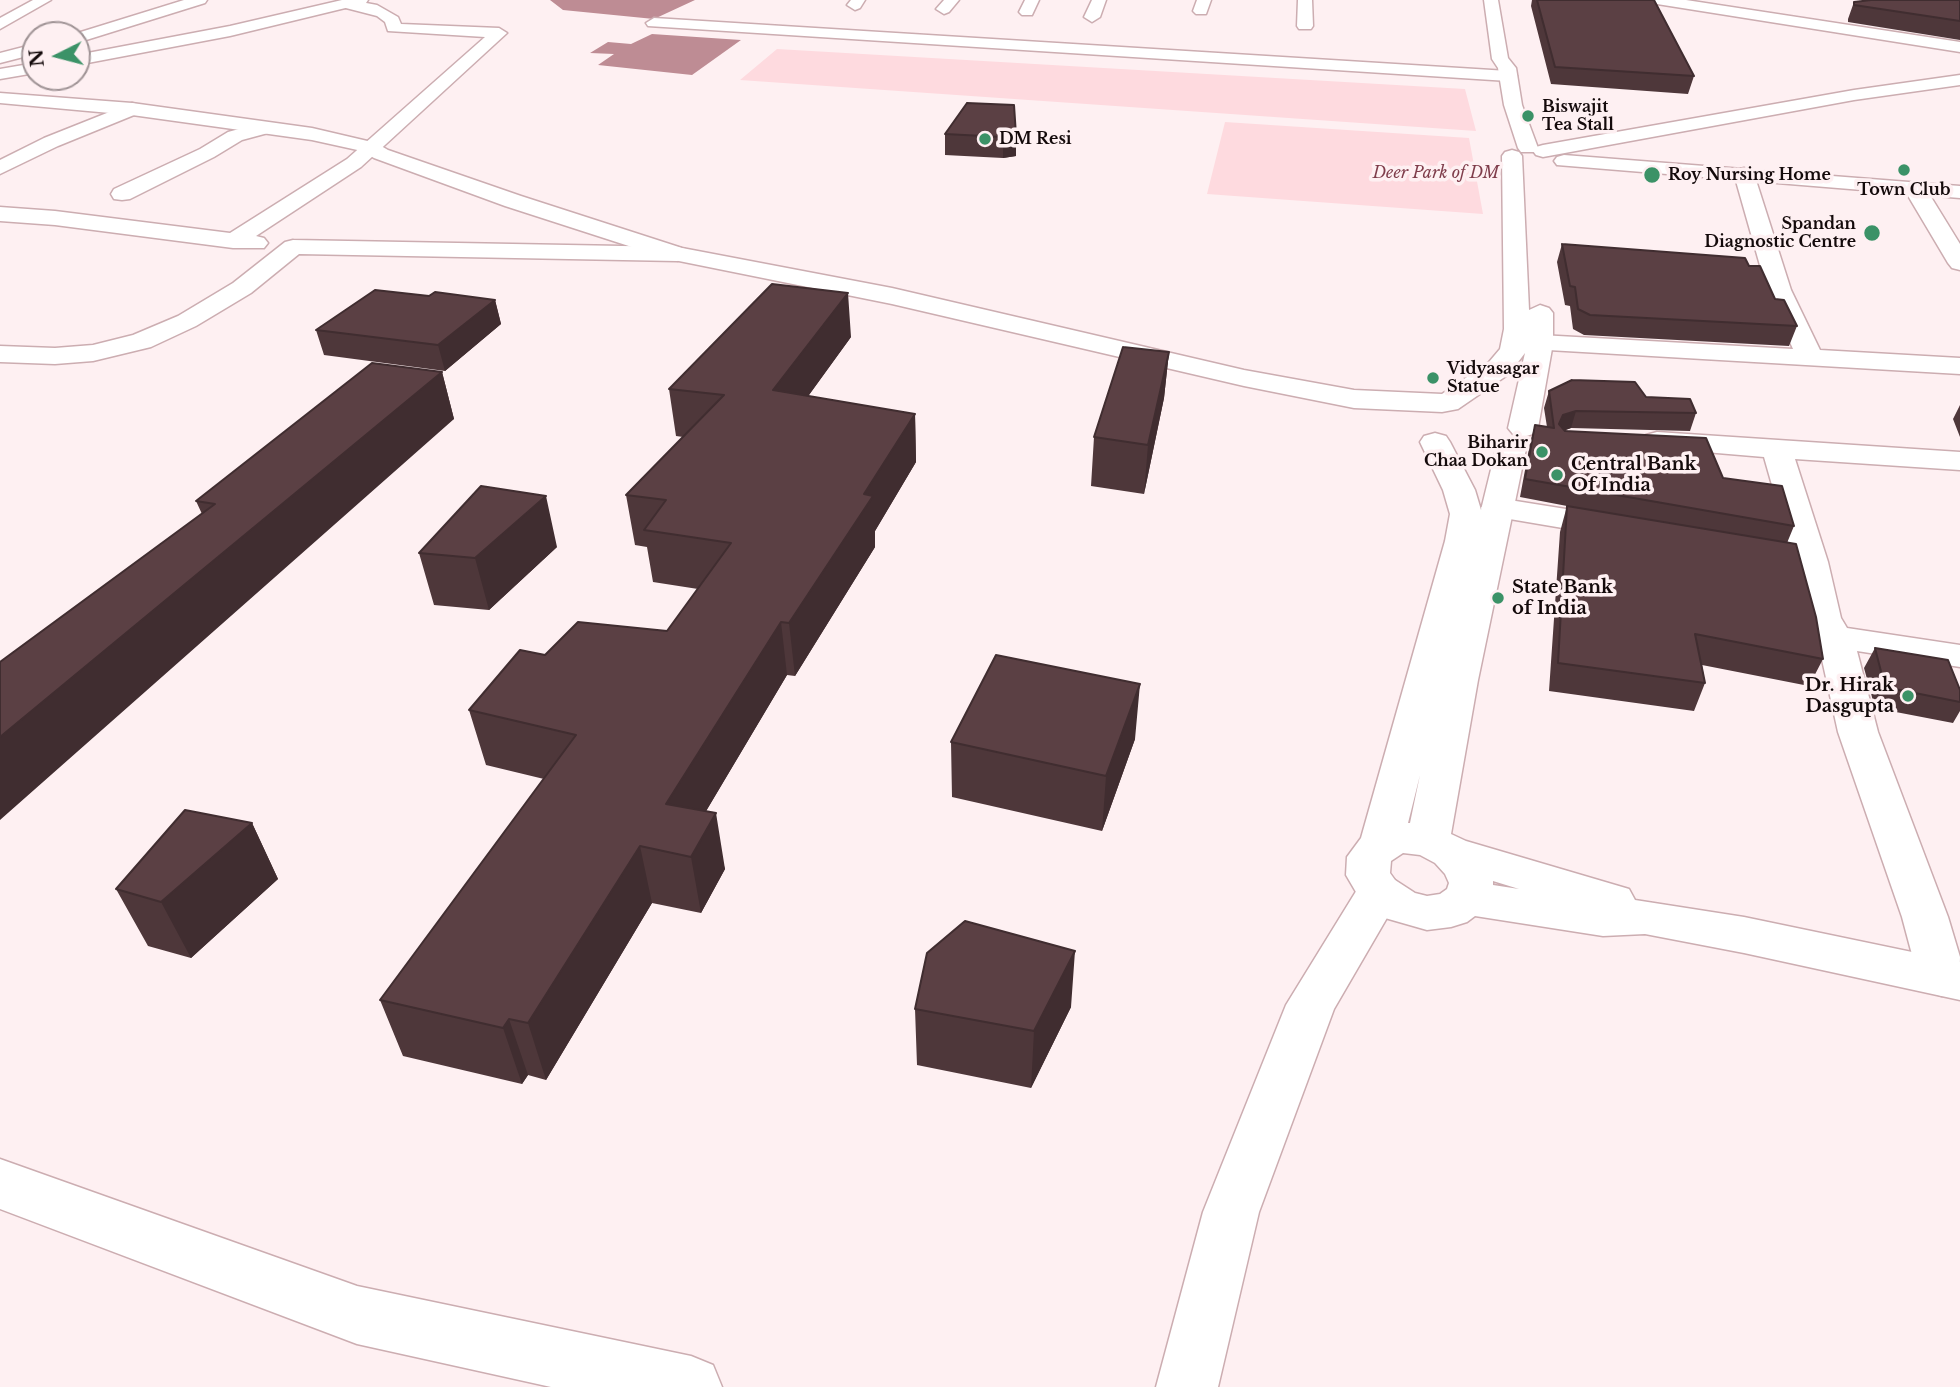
<!DOCTYPE html>
<style>
body{margin:0}
#map{position:relative;width:1960px;height:1387px;overflow:hidden;background:#fef0f2;font-family:"Libre Baskerville",serif}
canvas{display:block}
.north{position:absolute;left:21px;top:21px;width:70px;height:70px;box-sizing:border-box;background:#fef0f2;border:2px solid #a09496;border-radius:50%;rotate:264deg;font-size:19px;font-weight:700;line-height:28px;text-align:center;color:#140a0b}
.north::after{content:'';display:block;margin:auto;width:24px;height:32px;background:#3b9267;clip-path:polygon(50% 0,100% 100%,50% 72%,0 100%)}
</style>
<div id="map">
<canvas width="1960" height="1387"></canvas>
<div class="north">N</div>
</div>
<script>
const ctx = document.querySelector('canvas').getContext('2d');
ctx.lineJoin = 'round';
function paint(path, color) { ctx.fillStyle = color; ctx.fill(path, 'evenodd'); }
const poly = rows => new Path2D(rows.map(r => 'M' + r).join(''));
function strokePath(path, color, width, dash) { ctx.strokeStyle = color; ctx.lineWidth = width; ctx.lineCap = dash ? 'butt' : 'round'; ctx.setLineDash(dash || []); ctx.stroke(path); }
function label(font, color, halo, rows, align = 'center') {
  ctx.font = font + ' "Libre Baskerville",serif'; ctx.lineWidth = 7; ctx.setLineDash([]); ctx.textBaseline = 'middle'; ctx.strokeStyle = halo; ctx.fillStyle = color; for (const [text, x, y, turn = 0] of rows) {
    ctx.save(); ctx.translate(x, y); ctx.rotate((+turn || 0) * Math.PI / 180); ctx.textAlign = isNaN(turn) ? turn : align; if (halo) ctx.strokeText(text, 0, 0); ctx.fillText(text, 0, 0); ctx.restore();
  }
}
paint(poly([
 [777,49,1465,89,1476,131,740,80],
 [1225,122,1469,138,1483,214,1207,194]
]), '#fedadf');
paint(poly([
 [550,0,695,0,654,19,563,10],
 [652,34,741,40,692,75,598,65,614,54,590,53,608,42,631,44]
]), '#be8c94');
const street = poly([
 [33,0,51,0,0,29,0,18,33,0],
 [184,0,207,0,205,3,83,41,77,43,77,35,71,35,184,0],
 [350,0,377,5,398,17,401,24,499,28,507,33,361,167,256,236,264,238,268,243,264,248,233,248,55,225,0,221,0,207,55,211,230,233,347,159,485,37,388,31,385,22,377,16,342,7,339,4,342,1,350,0],
 [851,0,865,0,860,8,855,10,847,5,851,0],
 [944,0,959,0,949,12,944,14,936,9,944,0],
 [1025,0,1039,0,1032,15,1022,15,1019,12,1025,0],
 [1092,0,1106,0,1100,17,1092,22,1084,17,1092,0],
 [1197,0,1211,0,1206,14,1196,14,1193,11,1197,0],
 [1298,0,1312,0,1313,26,1311,29,1299,29,1297,26,1298,0],
 [1650,0,1686,0,1960,42,1960,52,1657,4,1650,0],
 [654,18,1508,71,1517,76,1508,81,648,26,646,23,654,18],
 [35,44,35,54,0,63,0,53,35,44],
 [132,103,139,105,141,109,139,113,58,146,0,174,0,160,44,138,132,103],
 [261,123,271,129,268,133,242,140,214,157,130,199,122,200,114,199,111,194,114,189,200,149,228,132,261,123],
 [1744,168,1751,170,1754,174,1791,290,1820,350,1960,358,1960,374,1531,349,1527,343,1531,337,1540,335,1793,349,1767,290,1734,174,1737,170,1744,168],
 [1915,183,1923,184,1960,244,1960,270,1952,268,1948,263,1904,189,1907,184,1915,183],
 [293,240,677,247,685,249,689,254,685,259,677,261,299,254,251,293,196,326,151,347,93,361,55,364,0,362,0,346,55,348,93,345,133,335,178,316,233,283,285,242,293,240],
 [1657,432,1960,452,1960,470,1795,459,1828,562,1841,618,1847,628,1960,645,1960,667,1857,651,1878,732,1948,917,1960,957,1959,990,1942,996,1925,990,1918,977,1902,917,1838,732,1817,637,1805,618,1794,562,1764,457,1646,447,1642,441,1646,435,1657,432],
 [1497,498,1616,517,1628,520,1632,527,1628,534,1616,537,1486,515,1481,508,1486,501,1497,498]
]);
const secondary = poly([
 [1960,75,1960,85,1854,100,1543,157,1536,155,1533,151,1536,147,1543,145,1854,90,1960,75],
 [1564,155,1960,186,1960,198,1557,165,1554,161,1557,157,1564,155],
 [1379,875,1395,880,1402,892,1334,1009,1259,1212,1218,1387,1156,1387,1203,1212,1286,1005,1363,880,1379,875],
 [0,1159,357,1286,691,1356,713,1365,722,1387,551,1387,357,1344,0,1209,0,1159]
]);
const primary = poly([
 [342,0,368,0,366,3,230,36,77,65,77,55,230,26,342,0],
 [1484,0,1498,0,1508,58,1516,68,1522,105,1538,148,1535,152,1521,152,1518,148,1504,105,1498,68,1492,59,1484,0],
 [35,63,35,73,0,79,0,69,35,63],
 [0,93,132,103,312,128,376,143,388,150,521,196,682,248,892,288,1244,370,1354,390,1442,394,1489,362,1500,349,1504,329,1502,156,1505,152,1512,150,1519,152,1522,156,1529,310,1540,305,1549,308,1553,313,1553,343,1538,428,1533,434,1523,437,1513,434,1508,428,1525,353,1509,374,1458,409,1442,412,1354,408,1244,386,892,304,669,259,505,206,374,158,362,151,312,140,132,115,0,103,0,93],
 [1435,433,1446,436,1450,442,1475,490,1481,510,1496,449,1500,443,1511,440,1522,443,1526,449,1478,680,1451,834,1466,841,1629,889,1635,900,1744,917,1960,962,1960,1000,1744,953,1645,934,1603,936,1475,916,1467,922,1451,927,1427,930,1385,918,1363,904,1346,875,1347,857,1361,838,1445,541,1450,514,1443,490,1420,442,1424,436,1435,433],
 [1420,775,1410,823,1408,823,1420,775],
 [1403,853,1420,855,1435,863,1445,874,1449,883,1447,889,1440,894,1427,896,1415,893,1395,880,1390,873,1391,861,1403,853],
 [1493,881,1519,889,1493,885,1493,881]
]);
strokePath(street, '#ccadb1', 3);
strokePath(secondary, '#ccadb1', 3);
strokePath(primary, '#ccadb1', 3);
paint(street, '#fff');
paint(secondary, '#fff');
paint(primary, '#fff');
paint(poly([
 [1532,0,1654,0,1694,76,1688,94,1551,84,1531,6],
 [1960,0,1960,40,1848,22,1848,19,1854,2],
 [945,134,1016,135,1016,156,1003,158,945,155],
 [1562,244,1749,266,1797,326,1789,346,1584,335,1573,329,1570,306,1565,305,1557,262],
 [495,300,501,324,445,371,324,355,316,330],
 [851,337,808,396,915,414,916,462,875,531,875,547,795,676,787,675,706,811,725,869,701,913,652,903,546,1080,528,1075,522,1084,403,1056,380,1000,544,779,486,765,469,710,545,655,667,631,698,589,653,582,647,547,635,545,626,495,683,437,676,436,669,389],
 [1169,352,1164,398,1144,494,1091,486,1094,437],
 [442,372,454,419,202,514,196,501],
 [1549,391,1646,397,1696,413,1690,431,1571,428,1565,430,1723,478,1794,526,1787,543,1823,659,1809,686,1702,665,1705,683,1694,711,1549,691,1560,532,1567,506,1520,497,1530,443,1535,425,1547,427,1544,408],
 [1960,405,1960,437,1953,419],
 [557,547,489,610,434,605,419,553],
 [1875,648,1960,690,1960,711,1953,723,1875,708,1864,668],
 [1135,739,1102,831,952,797,951,742],
 [252,823,278,879,191,958,148,946,116,889],
 [1071,1007,1031,1088,917,1065,915,1009]
]), '#4e373a');
paint(poly([
 [1016,135,1016,156,1003,158,1003,137],
 [848,293,851,337,778,438,773,390],
 [495,300,501,324,445,371,438,345],
 [1169,352,1164,398,1144,494,1148,445],
 [442,372,454,419,0,820,0,737],
 [1576,411,1571,428,1558,433,1559,424,1563,415],
 [915,414,916,462,875,531,875,547,795,676,789,623,864,494],
 [546,496,557,547,489,610,475,558],
 [781,622,787,675,680,855,666,804],
 [1140,684,1135,739,1102,831,1106,776],
 [716,813,725,869,701,913,691,857],
 [252,823,278,879,191,958,161,902],
 [640,846,652,903,546,1080,528,1023],
 [1075,951,1071,1007,1031,1088,1034,1031],
 [509,1019,528,1075,522,1084,503,1028]
]), '#402d30');
const building = poly([
 [1537,0,1654,0,1694,76,1555,67,1537,0],
 [1871,0,1960,0,1960,21,1854,5,1854,2,1871,0],
 [967,103,1014,105,1016,135,1003,137,945,134,967,103],
 [1562,244,1745,258,1749,266,1760,266,1775,299,1784,300,1797,326,1590,315,1578,309,1575,287,1570,286,1562,244],
 [772,284,848,293,773,390,915,414,864,494,873,496,789,623,781,622,666,804,716,813,691,857,640,846,528,1023,509,1019,503,1028,380,1000,576,735,469,710,520,650,545,655,578,622,667,631,731,543,644,530,666,500,626,495,724,395,669,389,772,284],
 [375,290,429,296,435,292,495,300,438,345,316,330,375,290],
 [1123,347,1169,352,1148,445,1094,437,1123,347],
 [372,363,442,372,0,737,0,662,215,504,196,501,372,363],
 [1572,380,1635,382,1646,397,1690,399,1696,413,1576,411,1563,415,1559,424,1565,431,1706,438,1723,478,1782,486,1794,526,1525,479,1535,425,1554,428,1549,391,1572,380],
 [481,486,546,496,475,558,419,553,481,486],
 [1567,506,1796,544,1816,617,1823,659,1695,634,1705,683,1558,663,1567,506],
 [1875,648,1948,660,1960,690,1960,702,1885,687,1875,648],
 [996,655,1140,684,1106,776,951,742,996,655],
 [185,810,252,823,161,902,116,889,185,810],
 [965,921,1075,951,1034,1031,915,1009,927,953,965,921]
]);
paint(building, '#5b4044');
strokePath(building, '#402d30', 2);
for (const [x, y, r, color] of [
 [1528,116,7,"#3b9267"],
 [985,139,7,"#3b9267"],
 [1904,170,7,"#3b9267"],
 [1652,175,9,"#3b9267"],
 [1872,233,9,"#3b9267"],
 [1433,378,7,"#3b9267"],
 [1542,452,7,"#3b9267"],
 [1557,475,7,"#3b9267"],
 [1498,598,7,"#3b9267"],
 [1908,696,7,"#3b9267"]
]) { const dot = new Path2D(); dot.arc(x, y, r, 0, 2 * Math.PI); ctx.fillStyle = color; ctx.fill(dot); strokePath(dot, '#fef0f2', 2.5); }
label('bold 16px', '#140a0b', '#fef0f2', [
 ["Biswajit",1542,107],
 ["Tea Stall",1542,125],
 ["DM Resi",999,139],
 ["Roy Nursing Home",1668,175],
 ["Town Club",1904,190,"center"],
 ["Spandan",1856,224,"right"],
 ["Diagnostic Centre",1856,242,"right"],
 ["Vidyasagar",1447,369],
 ["Statue",1447,387],
 ["Biharir",1528,443,"right"],
 ["Chaa Dokan",1528,461,"right"]
], 'left');
label('italic 16px', '#7f3d4b', '#fef0f2', [
 ["Deer Park of DM",1436,173]
]);
label('bold 18px', '#140a0b', '#fef0f2', [
 ["Central Bank",1571,465],
 ["Of India",1571,486],
 ["State Bank",1512,588],
 ["of India",1512,609],
 ["Dr. Hirak",1894,686,"right"],
 ["Dasgupta",1894,707,"right"]
], 'left');
</script>
